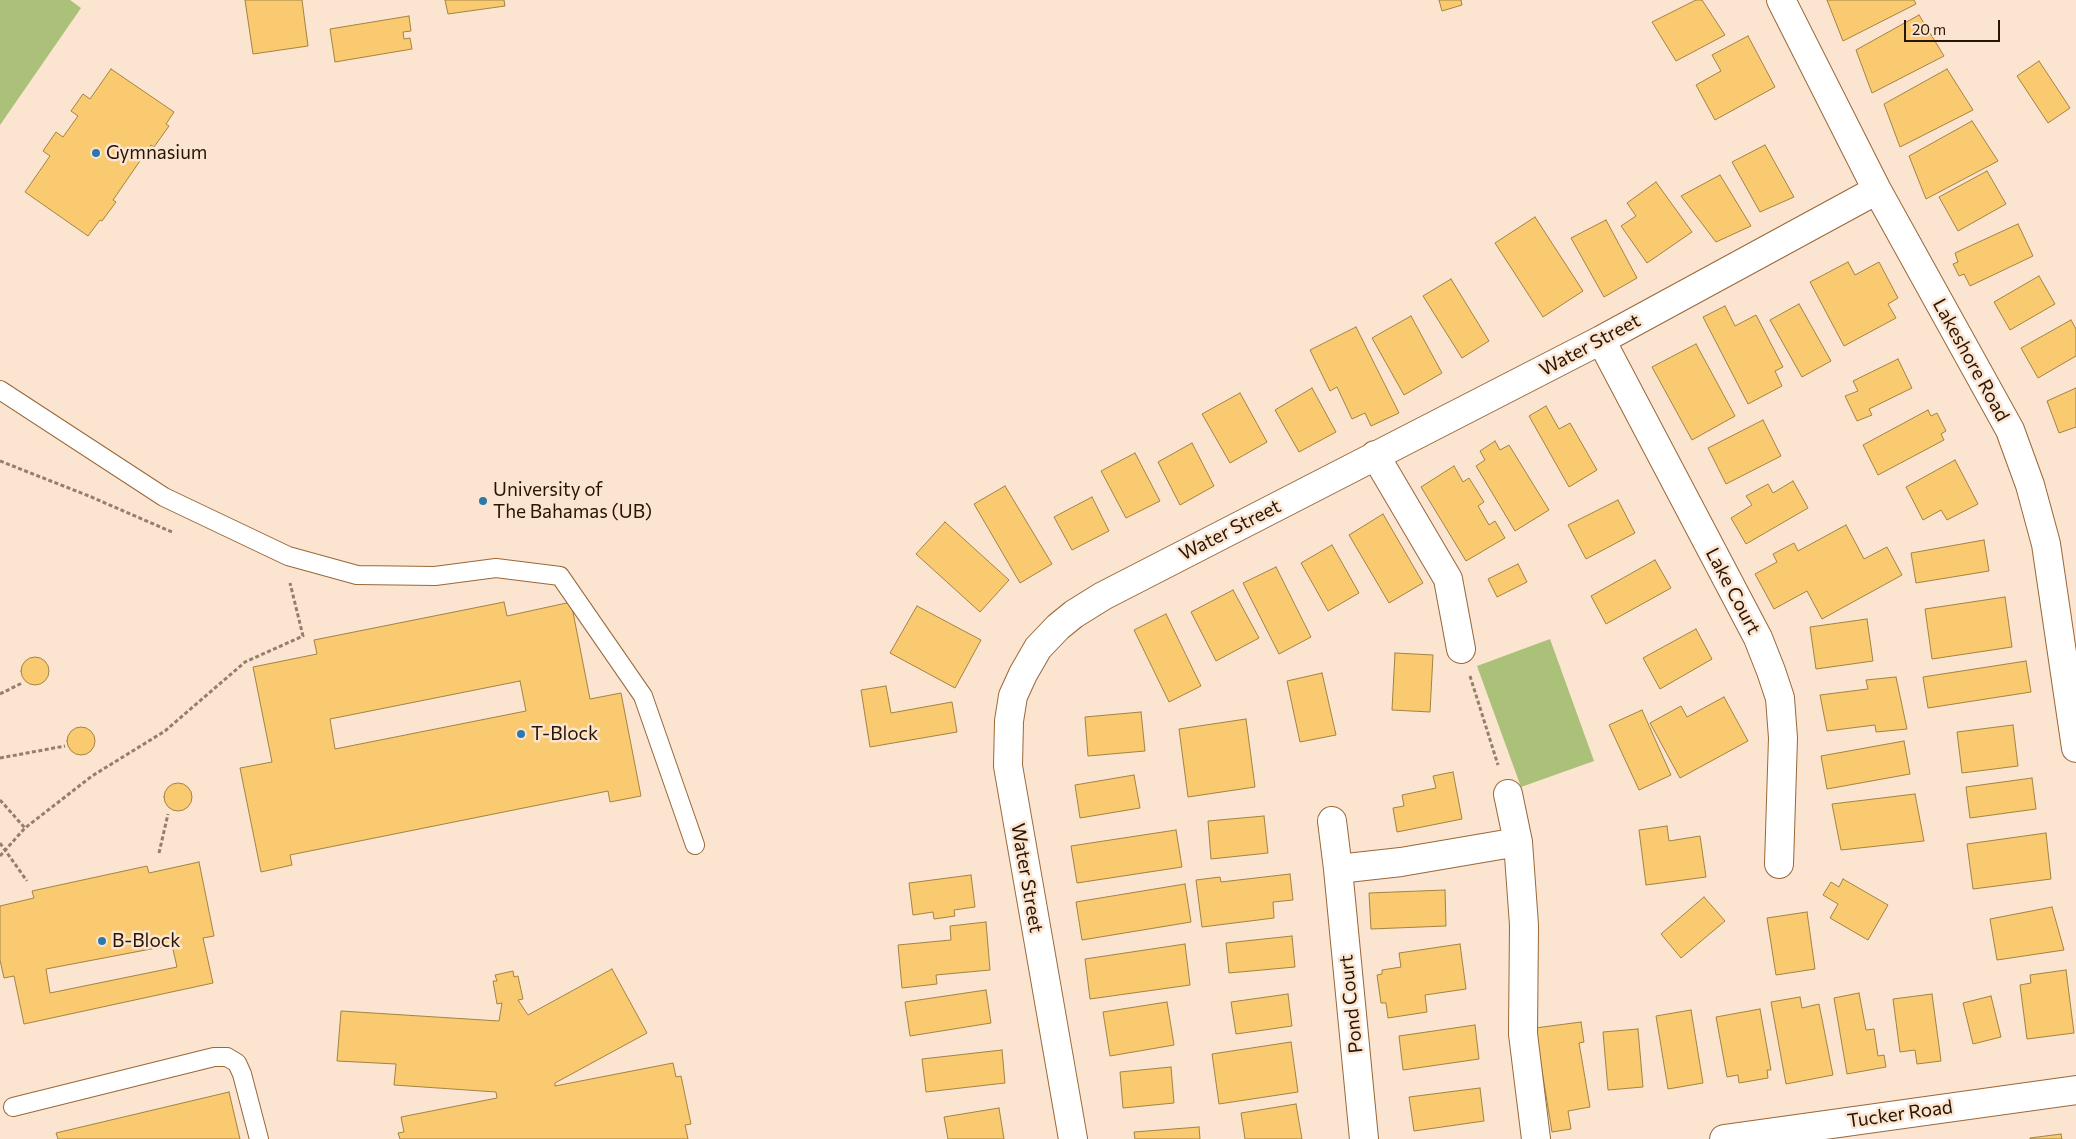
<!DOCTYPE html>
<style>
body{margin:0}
#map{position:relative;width:2076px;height:1139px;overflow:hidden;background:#fbe4d0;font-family:Commissioner,sans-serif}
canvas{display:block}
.scale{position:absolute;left:1904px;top:20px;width:96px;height:22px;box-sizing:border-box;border:2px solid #281402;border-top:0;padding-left:6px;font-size:15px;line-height:18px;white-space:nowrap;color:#281402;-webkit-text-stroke:4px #fbe4d0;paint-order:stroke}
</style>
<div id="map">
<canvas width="2076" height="1139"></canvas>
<div class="scale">20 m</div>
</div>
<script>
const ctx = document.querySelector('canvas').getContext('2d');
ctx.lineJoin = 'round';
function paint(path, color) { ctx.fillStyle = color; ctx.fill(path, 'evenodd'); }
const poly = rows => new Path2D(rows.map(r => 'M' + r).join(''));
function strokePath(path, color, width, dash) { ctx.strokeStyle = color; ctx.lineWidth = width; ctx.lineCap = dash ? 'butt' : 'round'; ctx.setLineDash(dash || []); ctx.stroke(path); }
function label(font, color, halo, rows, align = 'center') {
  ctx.font = font + ' Commissioner,sans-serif'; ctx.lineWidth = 5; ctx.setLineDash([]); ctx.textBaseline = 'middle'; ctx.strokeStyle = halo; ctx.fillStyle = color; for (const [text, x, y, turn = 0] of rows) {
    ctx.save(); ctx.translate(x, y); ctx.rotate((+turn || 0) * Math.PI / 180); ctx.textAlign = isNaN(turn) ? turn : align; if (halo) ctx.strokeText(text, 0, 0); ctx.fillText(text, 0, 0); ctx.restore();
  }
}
paint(poly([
 [0,0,70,0,81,8,0,125],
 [1550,639,1594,761,1521,787,1477,666]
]), '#abc078');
const building = poly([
 [245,0,302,0,308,46,253,54,245,0],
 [445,0,504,0,505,6,448,14,445,0],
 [1439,0,1461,0,1462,5,1442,11,1439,0],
 [1696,0,1702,0,1725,35,1676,61,1652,22,1696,0],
 [1827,0,1914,0,1916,4,1843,41,1827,0],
 [1919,15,1944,56,1872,93,1856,50,1919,15],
 [409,16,411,31,403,32,404,39,410,38,412,49,335,62,330,29,409,16],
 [1748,36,1775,87,1715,120,1696,85,1721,71,1712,55,1748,36],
 [2039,61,2070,108,2048,123,2017,76,2039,61],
 [111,69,174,112,166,124,169,126,154,147,151,145,113,200,116,202,102,221,100,220,88,236,25,192,50,156,43,151,56,132,63,137,78,116,71,111,83,94,90,99,111,69],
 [1947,69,1973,110,1900,147,1884,104,1947,69],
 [1972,121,1998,161,1926,199,1909,156,1972,121],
 [1765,145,1794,197,1760,212,1732,162,1765,145],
 [1987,171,2006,204,1958,231,1939,197,1987,171],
 [1720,175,1751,226,1716,242,1681,196,1720,175],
 [1656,182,1692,232,1647,263,1621,226,1636,216,1627,203,1656,182],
 [1535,217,1583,291,1543,317,1495,243,1535,217],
 [1606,220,1637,278,1604,297,1571,238,1606,220],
 [2018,224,2033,256,1970,286,1964,274,1959,276,1953,264,1958,262,1955,253,2018,224],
 [1848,262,1855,275,1879,262,1898,298,1888,304,1896,318,1844,346,1810,282,1848,262],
 [2039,276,2055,304,2010,330,1994,302,2039,276],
 [1451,279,1489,341,1462,358,1423,296,1451,279],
 [1799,304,1831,361,1802,377,1770,320,1799,304],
 [1725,306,1735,326,1756,315,1783,367,1775,371,1782,386,1748,404,1703,317,1725,306],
 [1411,316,1442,373,1404,395,1372,338,1411,316],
 [2071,320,2076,329,2076,356,2038,378,2021,348,2071,320],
 [1356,327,1399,413,1371,426,1365,413,1352,419,1337,387,1330,391,1310,350,1356,327],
 [1696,344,1735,416,1692,440,1652,367,1696,344],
 [1898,359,1912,388,1869,409,1872,415,1857,421,1845,396,1858,391,1853,381,1898,359],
 [1312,388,1336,432,1299,452,1275,410,1312,388],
 [2076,388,2076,427,2059,433,2047,401,2076,388],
 [1240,393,1267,442,1230,463,1202,414,1240,393],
 [1546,406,1559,429,1570,423,1597,470,1569,487,1529,416,1546,406],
 [1928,410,1931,416,1937,413,1946,431,1941,434,1944,440,1878,475,1863,445,1928,410],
 [1763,420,1781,456,1726,484,1708,448,1763,420],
 [1495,441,1500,450,1509,445,1549,510,1515,531,1476,466,1485,460,1480,451,1495,441],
 [1192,443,1214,486,1180,505,1158,462,1192,443],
 [1135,453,1160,501,1126,518,1101,471,1135,453],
 [1955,460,1978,504,1947,520,1941,510,1923,520,1906,487,1955,460],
 [1454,466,1463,482,1469,478,1484,502,1478,506,1489,525,1495,521,1505,538,1466,561,1421,487,1454,466],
 [1793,481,1808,508,1746,544,1731,518,1752,505,1746,496,1768,484,1773,493,1793,481],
 [1005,486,1052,564,1020,583,974,504,1005,486],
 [1092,497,1109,531,1072,550,1054,517,1092,497],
 [1618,500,1635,533,1586,559,1568,525,1618,500],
 [1383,514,1423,583,1389,603,1349,535,1383,514],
 [945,522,1009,580,980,612,916,554,945,522],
 [1846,525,1864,559,1887,547,1902,575,1822,619,1807,591,1774,609,1755,574,1777,562,1773,554,1794,543,1798,551,1846,525],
 [1984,540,1989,571,1916,583,1911,553,1984,540],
 [1332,545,1359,593,1328,611,1301,563,1332,545],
 [1655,560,1671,588,1606,624,1591,596,1655,560],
 [1518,564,1527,582,1497,597,1488,579,1518,564],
 [1276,567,1311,637,1279,654,1243,583,1276,567],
 [1233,590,1259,638,1216,661,1191,612,1233,590],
 [2005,597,2012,647,1932,659,1925,609,2005,597],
 [504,602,507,616,571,602,590,699,621,693,641,796,610,802,608,791,290,855,292,865,261,872,240,768,272,762,253,667,317,654,314,640,504,602],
 [520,681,526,711,335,749,330,719,520,681],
 [917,606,981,640,955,688,890,653,917,606],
 [1166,614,1201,686,1169,702,1134,630,1166,614],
 [1867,619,1873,661,1816,669,1810,627,1867,619],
 [1696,629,1712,659,1660,689,1643,658,1696,629],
 [1395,653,1433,655,1430,712,1392,710,1395,653],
 '21 671a14 14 0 1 1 28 0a14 14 0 1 1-28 0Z',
 [2026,661,2031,692,1928,708,1923,677,2026,661],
 [1322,673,1336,735,1300,742,1287,681,1322,673],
 [1896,677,1907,729,1876,732,1875,725,1827,731,1820,695,1868,689,1866,680,1896,677],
 [886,686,891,713,952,702,957,732,870,747,861,690,886,686],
 [1724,697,1748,741,1680,778,1650,723,1681,706,1687,717,1724,697],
 [1642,710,1671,775,1639,790,1609,725,1642,710],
 [1141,712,1145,751,1088,756,1085,717,1141,712],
 [1246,719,1255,787,1188,797,1179,729,1246,719],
 [2013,725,2018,766,1962,773,1957,732,2013,725],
 '67 741a14 14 0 1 1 28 0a14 14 0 1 1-28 0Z',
 [1904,741,1910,774,1827,789,1821,756,1904,741],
 [1453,772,1462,819,1397,832,1393,808,1404,806,1402,795,1436,788,1433,776,1453,772],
 [1134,775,1140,808,1080,818,1075,785,1134,775],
 [2032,778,2036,809,1970,818,1966,787,2032,778],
 '164 797a14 14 0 1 1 28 0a14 14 0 1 1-28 0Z',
 [1915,794,1924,841,1841,850,1832,804,1915,794],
 [1264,816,1268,853,1211,859,1208,821,1264,816],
 [1667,826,1669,841,1700,836,1706,877,1646,885,1639,830,1667,826],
 [1176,830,1182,867,1077,883,1071,846,1176,830],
 [2046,833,2051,879,1973,889,1967,844,2046,833],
 [199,862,214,936,203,938,213,983,24,1024,14,976,4,978,0,960,0,906,34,898,32,891,147,866,149,873,199,862],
 [172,945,177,967,50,993,46,969,172,945],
 [1290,874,1293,900,1273,902,1274,918,1202,927,1196,880,1220,877,1221,882,1290,874],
 [971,875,975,907,954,910,955,916,934,919,933,912,913,915,909,883,971,875],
 [1843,879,1888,905,1868,940,1830,918,1838,904,1823,895,1831,882,1839,887,1843,879],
 [1185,884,1191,922,1082,940,1076,902,1185,884],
 [1445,890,1446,926,1371,929,1369,893,1445,890],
 [1704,897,1725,921,1681,958,1661,934,1704,897],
 [2052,907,2064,950,1997,960,1990,919,2052,907],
 [1807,912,1815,969,1776,975,1767,918,1807,912],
 [986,922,990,970,936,975,937,984,902,988,898,945,951,940,950,926,986,922],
 [1292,936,1295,967,1229,973,1226,943,1292,936],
 [1185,944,1190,985,1090,999,1085,959,1185,944],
 [1460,944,1466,989,1425,995,1427,1012,1388,1018,1386,1003,1381,1003,1377,975,1382,974,1382,970,1401,967,1399,953,1460,944],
 [612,969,647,1033,555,1083,555,1086,673,1063,676,1077,681,1076,691,1124,685,1125,688,1139,400,1139,398,1133,404,1132,401,1117,497,1098,496,1092,394,1085,396,1064,337,1061,341,1011,499,1021,502,1003,497,1004,493,981,497,981,495,975,513,971,514,977,518,976,523,999,518,1000,528,1015,612,969],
 [2066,970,2074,1033,2027,1039,2020,985,2031,983,2030,975,2066,970],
 [986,990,991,1023,910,1036,905,1002,986,990],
 [1859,993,1866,1030,1874,1029,1878,1056,1884,1055,1886,1067,1847,1074,1834,998,1859,993],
 [1288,994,1292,1026,1236,1034,1231,1002,1288,994],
 [1932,994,1941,1061,1917,1064,1915,1050,1900,1052,1893,999,1932,994],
 [1991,996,2001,1037,1973,1044,1963,1003,1991,996],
 [1800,997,1802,1008,1819,1004,1833,1075,1786,1084,1771,1002,1800,997],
 [1167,1002,1174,1045,1110,1056,1103,1012,1167,1002],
 [1760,1009,1771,1070,1767,1070,1768,1078,1739,1083,1738,1075,1727,1077,1716,1017,1760,1009],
 [1691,1010,1703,1083,1668,1089,1656,1016,1691,1010],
 [1581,1022,1584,1042,1579,1043,1590,1107,1568,1111,1571,1129,1552,1132,1535,1028,1581,1022],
 [1475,1025,1479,1059,1403,1070,1399,1036,1475,1025],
 [1638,1029,1643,1087,1608,1090,1603,1032,1638,1029],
 [1291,1042,1298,1092,1219,1104,1212,1054,1291,1042],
 [1002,1050,1005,1083,926,1092,922,1059,1002,1050],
 [1171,1067,1174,1103,1123,1108,1120,1072,1171,1067],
 [1480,1088,1484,1121,1414,1131,1409,1097,1480,1088],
 [229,1092,240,1139,58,1139,56,1133,229,1092],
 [1296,1104,1302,1139,1245,1139,1241,1113,1296,1104],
 [999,1108,1004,1139,948,1139,944,1117,999,1108],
 [1199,1127,1200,1139,1135,1139,1134,1132,1199,1127],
 [2061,1134,2062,1139,2030,1139,2030,1138,2061,1134]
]);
paint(building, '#f9ca6f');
strokePath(building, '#a38343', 1);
const service = poly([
 [0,390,164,497,288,556,357,575,435,576,496,568,560,576,643,696,695,845],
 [13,1107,214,1057,227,1057,237,1063,242,1074,259,1139]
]);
const minor = poly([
 [1781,0,1877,190,2010,430,2030,485,2046,544,2076,748],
 [1601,340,1758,638,1771,671,1780,698,1783,738,1779,864],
 [1375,455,1448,579,1461,649],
 [1508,794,1518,842,1524,925,1523,1034,1536,1139],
 [1332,821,1338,869],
 [1073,1139,1008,766,1009,721,1013,696,1023,674,1038,648,1058,627,1074,614,1103,596,1601,340,1877,190],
 [1364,1139,1338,869,1401,862,1518,842],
 [1724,1139,2076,1090]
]);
strokePath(service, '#9a6738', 20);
strokePath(minor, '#9a6738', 30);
strokePath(poly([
 [0,461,89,496,172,532],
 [1470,676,1498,765],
 [0,694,22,683],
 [0,758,65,746],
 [0,800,25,828],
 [0,843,27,881],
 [159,853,168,814],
 [0,856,25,828,92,776,165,731,245,662,303,636,290,583]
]), '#957f6c', 3, [4, 2.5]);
strokePath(service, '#fff', 18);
strokePath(minor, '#fff', 28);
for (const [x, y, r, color] of [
 [96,153,5,"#2c78ab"],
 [483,501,5,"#2c78ab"],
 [521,734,5,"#2c78ab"],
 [102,941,5,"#2c78ab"]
]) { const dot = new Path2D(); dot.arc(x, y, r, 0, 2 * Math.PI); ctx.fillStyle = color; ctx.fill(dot); strokePath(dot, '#fbe4d0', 2); }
label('19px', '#281402', '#fbe4d0', [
 ["Gymnasium",106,153],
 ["University of",493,490],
 ["The Bahamas (UB)",493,512],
 ["T-Block",531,734],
 ["B-Block",112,941]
], 'left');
label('19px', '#281402', '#fbe4d0', [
 ["Water Street",1590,345,-28],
 ["Lakeshore Road",1971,360,61],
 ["Water Street",1230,530,-27],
 ["Lake Court",1733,591,62],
 ["Water Street",1027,878,80],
 ["Pond Court",1351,1004,-96],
 ["Tucker Road",1900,1114,-8]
]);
</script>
